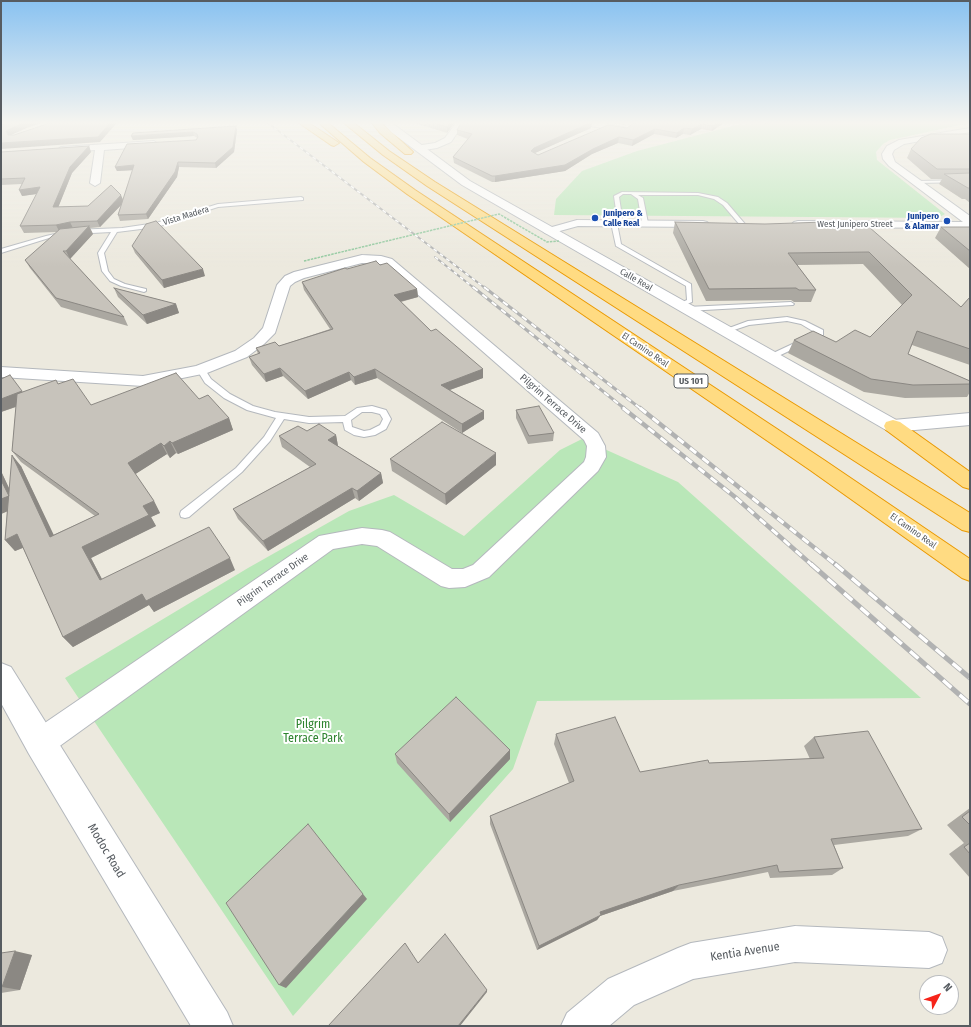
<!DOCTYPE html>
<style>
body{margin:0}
#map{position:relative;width:971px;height:1027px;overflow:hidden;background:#ece9de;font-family:"Fira Sans Condensed",sans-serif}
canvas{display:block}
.frame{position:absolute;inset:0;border:2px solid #575c61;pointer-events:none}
.north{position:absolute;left:919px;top:975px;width:40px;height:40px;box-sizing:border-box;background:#fff;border:1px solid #bcbec0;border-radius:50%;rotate:49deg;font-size:11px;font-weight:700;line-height:16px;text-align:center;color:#575c61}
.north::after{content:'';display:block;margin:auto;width:14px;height:18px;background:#f6241a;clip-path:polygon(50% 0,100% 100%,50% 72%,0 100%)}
</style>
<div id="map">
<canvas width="971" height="1027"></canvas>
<div class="frame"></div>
<div class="north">N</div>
</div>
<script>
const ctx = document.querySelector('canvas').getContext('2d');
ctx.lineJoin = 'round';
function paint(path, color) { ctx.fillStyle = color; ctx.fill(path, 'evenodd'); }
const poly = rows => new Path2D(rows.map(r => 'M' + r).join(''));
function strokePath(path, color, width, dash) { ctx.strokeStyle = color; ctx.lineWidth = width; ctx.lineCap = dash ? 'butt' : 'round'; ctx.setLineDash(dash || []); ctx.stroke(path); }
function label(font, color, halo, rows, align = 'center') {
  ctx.font = font + ' "Fira Sans Condensed",sans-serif'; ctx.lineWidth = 4; ctx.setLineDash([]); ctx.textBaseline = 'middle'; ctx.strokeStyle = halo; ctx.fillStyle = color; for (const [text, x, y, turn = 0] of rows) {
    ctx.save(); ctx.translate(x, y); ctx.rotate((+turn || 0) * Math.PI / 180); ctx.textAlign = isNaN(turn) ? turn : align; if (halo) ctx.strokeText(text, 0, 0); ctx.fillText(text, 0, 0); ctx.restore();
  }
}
paint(poly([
 [772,123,970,123,890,140,883,144,876,152,877,160,945,214,938,218,554,215,556,199,582,171,637,151,736,125],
 [582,439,678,482,921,698,537,701,513,769,293,1016,65,678,248,568,349,511,394,495,464,536,560,450]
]), '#b9e7b8');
const service = poly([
 [970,180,970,182,917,183,915,182,917,181,970,180],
 [622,192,698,193,718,197,727,203,745,224,740,225,723,205,714,199,698,195,638,195,643,198,648,223,645,225,642,223,638,199,631,194,623,194,619,197,623,223,618,224,614,196,622,192],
 [301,197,303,198,303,200,218,207,157,227,117,232,104,253,108,271,114,279,125,284,146,289,146,291,144,292,121,286,110,281,102,271,98,253,111,232,73,234,49,238,1,253,1,249,46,236,73,230,122,228,156,223,218,204,301,197],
 [614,221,617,223,621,244,691,284,692,302,682,306,678,306,678,304,687,300,686,286,616,246,611,223,614,221],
 [791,302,794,304,793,305,687,311,684,309,687,307,791,302],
 [787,317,805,321,823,330,823,335,772,359,769,359,769,355,816,333,801,324,787,321,749,325,725,333,721,331,748,321,787,317],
 [198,368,204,368,211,379,230,394,253,406,275,412,309,417,345,416,357,408,372,406,386,410,391,419,386,429,375,435,364,437,354,435,345,430,343,422,309,423,284,419,270,441,242,472,189,517,185,518,181,517,180,514,181,511,236,468,264,437,276,418,247,410,224,398,205,383,197,370,198,368],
 [362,412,372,412,380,414,383,419,380,425,370,430,364,431,352,427,351,420,362,412]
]);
const minor = poly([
 [456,123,464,123,451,142,437,148,418,151,414,148,415,146,435,143,445,138,456,123],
 [581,123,600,123,624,127,631,123,641,123,625,132,585,125,581,123],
 [970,128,970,132,904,144,894,150,892,154,895,162,970,216,970,228,798,227,794,226,792,224,794,222,798,221,963,222,889,166,883,159,882,154,887,146,899,140,970,128],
 [154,141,158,144,157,146,104,150,100,183,95,186,90,183,95,150,61,153,57,150,61,147,154,141],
 [577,220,703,221,707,222,709,224,707,226,703,227,578,226,549,234,545,233,543,231,545,229,577,220],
 [362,255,381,256,392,259,598,433,605,446,606,457,598,471,489,577,465,587,449,588,441,586,377,546,362,544,333,549,50,753,40,757,30,753,26,743,30,733,319,536,362,528,382,530,390,532,452,569,463,569,473,565,584,462,586,457,587,446,584,440,384,265,380,264,362,263,304,278,295,282,290,286,275,333,264,344,247,357,207,373,143,386,1,377,1,367,143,376,196,366,235,351,254,338,263,328,277,285,285,276,294,272,362,255],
 [970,413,970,425,893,432,887,430,884,426,887,422,893,420,970,413],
 [795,926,929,932,942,937,947,950,942,963,929,968,795,962,693,979,634,1005,609,1026,561,1026,567,1013,608,979,678,948,691,943,795,926]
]);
const tertiary = poly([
 [383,123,392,123,470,181,900,422,902,426,900,430,893,432,886,430,462,185,391,132,383,123],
 [1,663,11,667,227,1012,233,1026,191,1026,29,754,1,703,1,663]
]);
const motorway = poly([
 [299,123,309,123,339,143,334,146,331,145,299,123],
 [319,123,328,123,370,158,415,190,824,460,970,559,970,581,962,578,810,470,407,194,364,162,319,123],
 [344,123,354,123,389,151,435,182,970,513,970,532,962,530,427,186,383,155,344,123],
 [372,123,381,123,411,150,413,152,411,154,405,154,380,133,372,123],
 [893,420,900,422,970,472,970,489,963,487,886,430,884,426,886,422,893,420]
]);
strokePath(service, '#b4b8bd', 2);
strokePath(minor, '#b4b8bd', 2);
strokePath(tertiary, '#b4b8bd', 2);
strokePath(motorway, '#ea9900', 2);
paint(service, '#fff');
paint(minor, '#fff');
paint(tertiary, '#fff');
paint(motorway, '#ffdb82');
const railFar3 = poly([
 [268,123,485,288],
 [435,257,474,288]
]);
const railFar2 = poly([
 [473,287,625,409],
 [484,287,641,409]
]);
const railFar1 = poly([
 [623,408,735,497,812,565],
 [640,408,836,565]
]);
const rail = poly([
 [811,564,970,704],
 [835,564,970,678]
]);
strokePath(railFar3, '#b1b2b2', 2);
strokePath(railFar2, '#b1b2b2', 3);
strokePath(railFar1, '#b1b2b2', 4.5);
strokePath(rail, '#b1b2b2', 5);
strokePath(railFar3, '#fff', 1.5, [4]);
strokePath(railFar2, '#fff', 2, [6]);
strokePath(railFar1, '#fff', 3, [8]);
strokePath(rail, '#fff', 3.5, [11]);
strokePath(poly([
 [304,261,499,214,547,242,559,241]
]), '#91c89e', 1.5, [2.5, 1]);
paint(poly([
 [415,123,454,123,447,133],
 [592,123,591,128,534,153,538,155,627,128,634,123,724,123,712,131,701,129,690,135,683,134,676,138,654,134,632,146,618,143,592,154,565,171,495,182,492,182,454,163,453,157,468,139,457,135,457,130],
 [611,123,628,123,624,125],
 [237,130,234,152,216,168,179,167,177,177,148,219,120,221,118,215,122,204,100,227,90,228,93,234,70,259,124,317,128,326,61,307,30,268,25,260,57,232,24,233,20,226,37,194,22,196,22,184,1,185,1,152,89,146,91,152,72,173,58,207,88,206,123,200,133,170,117,171,115,167,196,140,197,138,194,136,133,140,131,136,133,133],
 [970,134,970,203,965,199,962,199,939,184,942,179,931,179,907,158,911,149],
 [675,222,831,228,961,307,970,297,970,365,912,345,908,354,970,381,970,392,967,397,905,398,864,392,788,353,794,340,836,342,870,337,902,305,863,264,797,265,816,290,811,302,794,302,791,300,706,301,673,233],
 [941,227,970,227,970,269,935,238],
 [132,246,205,276,164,288,135,253],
 [380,265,417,289,418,297,401,302,431,331,483,369,483,378,450,390,484,411,484,419,462,433,377,378,355,385,351,380,308,399,283,376,266,382,252,365,249,357,258,354,256,348,279,346,330,329,304,290,302,282],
 [114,288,176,304,179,313,147,324,118,297],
 [1,379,22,392,58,384,91,405,199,399,229,418,233,430,178,454,176,453,170,458,167,454,135,474,154,501,160,513,151,517,156,526,91,558,102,579,235,570,154,612,149,605,73,647,63,637,23,548,15,551,5,540,7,511,1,514,1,471,9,489,21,466,53,535,95,516,21,462,12,451,16,407,1,412],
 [516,410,554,433,553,441,528,444,516,418],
 [307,431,336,435,338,446,381,473,383,483,359,501,355,498,268,551,238,519,233,509,310,467,282,447,279,436],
 [390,459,496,465,446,505,392,471],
 [556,734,640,772,709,763,810,759,804,746,814,737,922,829,908,836,834,845,843,868,832,875,770,878,768,872,673,891,600,916,597,920,537,950,490,824,490,816,569,783,554,744],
 [395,754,510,759,450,822,397,763],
 [970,808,970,878,949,854,964,843,947,825],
 [1,953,32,955,20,990,1,993]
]), '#aba8a1');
paint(poly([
 [23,123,42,123,29,127,9,136,6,131],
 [110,123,117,123,100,142,1,149,1,143],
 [450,123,454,123,447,133,447,127],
 [590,123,592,123,591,128,533,154,531,151,534,148],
 [717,123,724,123,712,131,713,126],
 [702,124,701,129,690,135,692,129],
 [236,126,237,130,234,152,216,168,215,163],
 [684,128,683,134,676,138,677,133],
 [655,129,654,134,632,146,633,140],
 [193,132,194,136,133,140,131,136],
 [619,137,618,143,592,154,565,171,495,182,495,176],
 [89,146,91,152,72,173,56,213,53,207,70,167],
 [178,162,179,167,177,177,148,219,146,214],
 [134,165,136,170,117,171,115,167],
 [40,187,43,193,22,196,19,190],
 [121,195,124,202,100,227,97,221],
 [70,222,73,228,59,231,56,225],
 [89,226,93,234,70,259,66,251],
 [203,269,205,276,164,288,162,280],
 [417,289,418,297,395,303,394,295],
 [176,304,179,313,147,324,143,315],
 [280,368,283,376,266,382,264,374],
 [375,369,377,378,355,385,354,377],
 [483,369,483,378,441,393,441,385],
 [349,372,351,380,308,399,305,391],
 [22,391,29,402,1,412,1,399],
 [484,411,484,419,462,433,462,424],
 [229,418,233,430,178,454,172,443],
 [336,435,338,446,331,450,328,440],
 [170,441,176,453,170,458,164,446],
 [161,443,167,454,134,475,128,463],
 [496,453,496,465,446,505,445,494],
 [12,455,21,466,60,548,50,537],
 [1,471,18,507,1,514],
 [381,473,383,483,359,501,357,491],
 [352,488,355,498,268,551,263,541],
 [154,501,160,513,151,517,156,526,91,558,108,591,100,580,82,547,143,506],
 [17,534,27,546,15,551,5,540],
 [230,558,235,570,154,612,149,605,73,647,63,637,142,594],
 [510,750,510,759,450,822,449,814],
 [679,885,673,891,600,916,597,920,537,950,539,946,600,912],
 [363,894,367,899,286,988,279,985],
 [15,951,32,955,20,990,2,987],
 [487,990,487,992,460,1026,458,1026]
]), '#8b8883');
const building = poly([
 [5,123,23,123,6,131,8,135,14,135,50,123,110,123,98,137,1,143,1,125,2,125,5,123],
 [434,123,450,123,447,127,434,123],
 [461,123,590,123,534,148,531,151,538,155,608,125,627,128,634,123,717,123,713,126,702,124,692,129,684,128,677,133,655,129,633,140,619,137,593,149,565,165,495,176,492,176,453,157,472,134,457,130,461,123],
 [236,126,233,147,215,163,178,162,175,172,146,214,118,215,134,165,115,167,127,144,196,140,198,137,197,134,193,132,131,136,133,133,236,126],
 [931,134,970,134,970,169,937,169,911,149,921,138,931,134],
 [89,146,70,167,53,207,88,206,111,185,121,195,97,221,70,222,56,225,20,226,40,187,19,190,25,178,1,179,1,152,89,146],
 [970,173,970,188,968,188,944,174,970,173],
 [156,221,203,269,162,280,132,246,146,224,156,221],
 [675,222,765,224,825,222,831,228,869,227,961,307,970,297,970,349,917,331,908,354,970,381,970,384,913,385,871,379,794,340,813,331,836,342,855,330,870,337,912,295,869,252,788,253,816,290,799,290,796,288,709,289,675,222],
 [89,226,66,251,63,251,124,317,56,298,25,260,60,229,89,226],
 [941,227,970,227,970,251,941,227],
 [376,261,380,265,387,263,417,289,394,295,431,331,436,329,483,369,441,385,484,411,462,424,375,369,354,377,349,372,305,391,280,368,264,374,249,357,260,353,256,348,275,342,279,346,333,329,302,282,345,268,347,269,376,261],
 [114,288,176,304,143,315,114,288],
 [176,373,199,399,208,395,229,418,172,443,170,441,164,446,161,443,128,463,154,501,143,506,149,515,82,547,100,580,209,527,230,558,146,601,142,594,63,637,17,534,5,540,12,455,50,537,99,514,12,451,17,394,56,380,58,384,73,379,91,405,176,373],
 [10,375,22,391,1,399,1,379,10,375],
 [539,406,554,433,529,436,516,410,539,406],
 [442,422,496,453,445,494,390,459,442,422],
 [319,424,336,435,328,440,381,473,357,491,352,488,263,541,233,509,316,464,279,436,298,426,307,431,319,424],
 [1,480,9,496,1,499,1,480],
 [456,697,510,750,449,814,395,754,456,697],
 [615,717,640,772,708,760,709,763,824,758,814,737,868,731,922,829,831,839,843,868,779,872,777,865,679,885,600,912,601,915,539,946,490,816,574,781,556,734,615,717],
 [970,811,970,825,962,817,970,811],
 [308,824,363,894,279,985,226,903,308,824],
 [970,843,970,854,964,847,970,843],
 [445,934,487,990,458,1026,328,1026,405,943,418,963,445,934],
 [15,951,2,987,1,987,1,953,15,951]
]);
paint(building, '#c7c3bb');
strokePath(building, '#8b8883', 1);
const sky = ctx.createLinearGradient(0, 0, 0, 267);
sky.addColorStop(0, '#89c2f1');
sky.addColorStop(0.46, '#f6f5f0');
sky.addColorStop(1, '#f6f5f000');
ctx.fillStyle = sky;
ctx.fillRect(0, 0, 971, 267);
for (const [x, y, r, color] of [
 [595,218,4,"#1a4fb4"],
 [947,221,4,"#1a4fb4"]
]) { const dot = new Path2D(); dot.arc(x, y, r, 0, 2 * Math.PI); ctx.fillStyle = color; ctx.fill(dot); strokePath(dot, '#fff', 1.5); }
label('bold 9px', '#164399', '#fff', [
 ["Junipero &",603,213],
 ["Calle Real",603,223],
 ["Junipero",939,216,"right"],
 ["& Alamar",939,226,"right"]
], 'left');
label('9px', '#575c61', '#fff', [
 ["Vista Madera",186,216,-17],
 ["West Junipero Street",855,224],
 ["Calle Real",636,280,30],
 ["El Camino Real",645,350,34],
 ["El Camino Real",913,531,35]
]);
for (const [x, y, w] of [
 [691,381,34]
]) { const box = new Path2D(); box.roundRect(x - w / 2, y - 7, w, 14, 3); ctx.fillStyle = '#fff'; ctx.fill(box); strokePath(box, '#575c61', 1); }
label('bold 9px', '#575c61', null, [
 ["US 101",691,381]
]);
label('10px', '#575c61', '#fff', [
 ["Pilgrim Terrace Drive",553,404,41],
 ["Pilgrim Terrace Drive",273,580,-35]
]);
label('12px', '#2d832e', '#fff', [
 ["Pilgrim",313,725],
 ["Terrace Park",313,739]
]);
label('12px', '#575c61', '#fff', [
 ["Modoc Road",106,851,59],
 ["Kentia Avenue",745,952,-9]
]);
</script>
